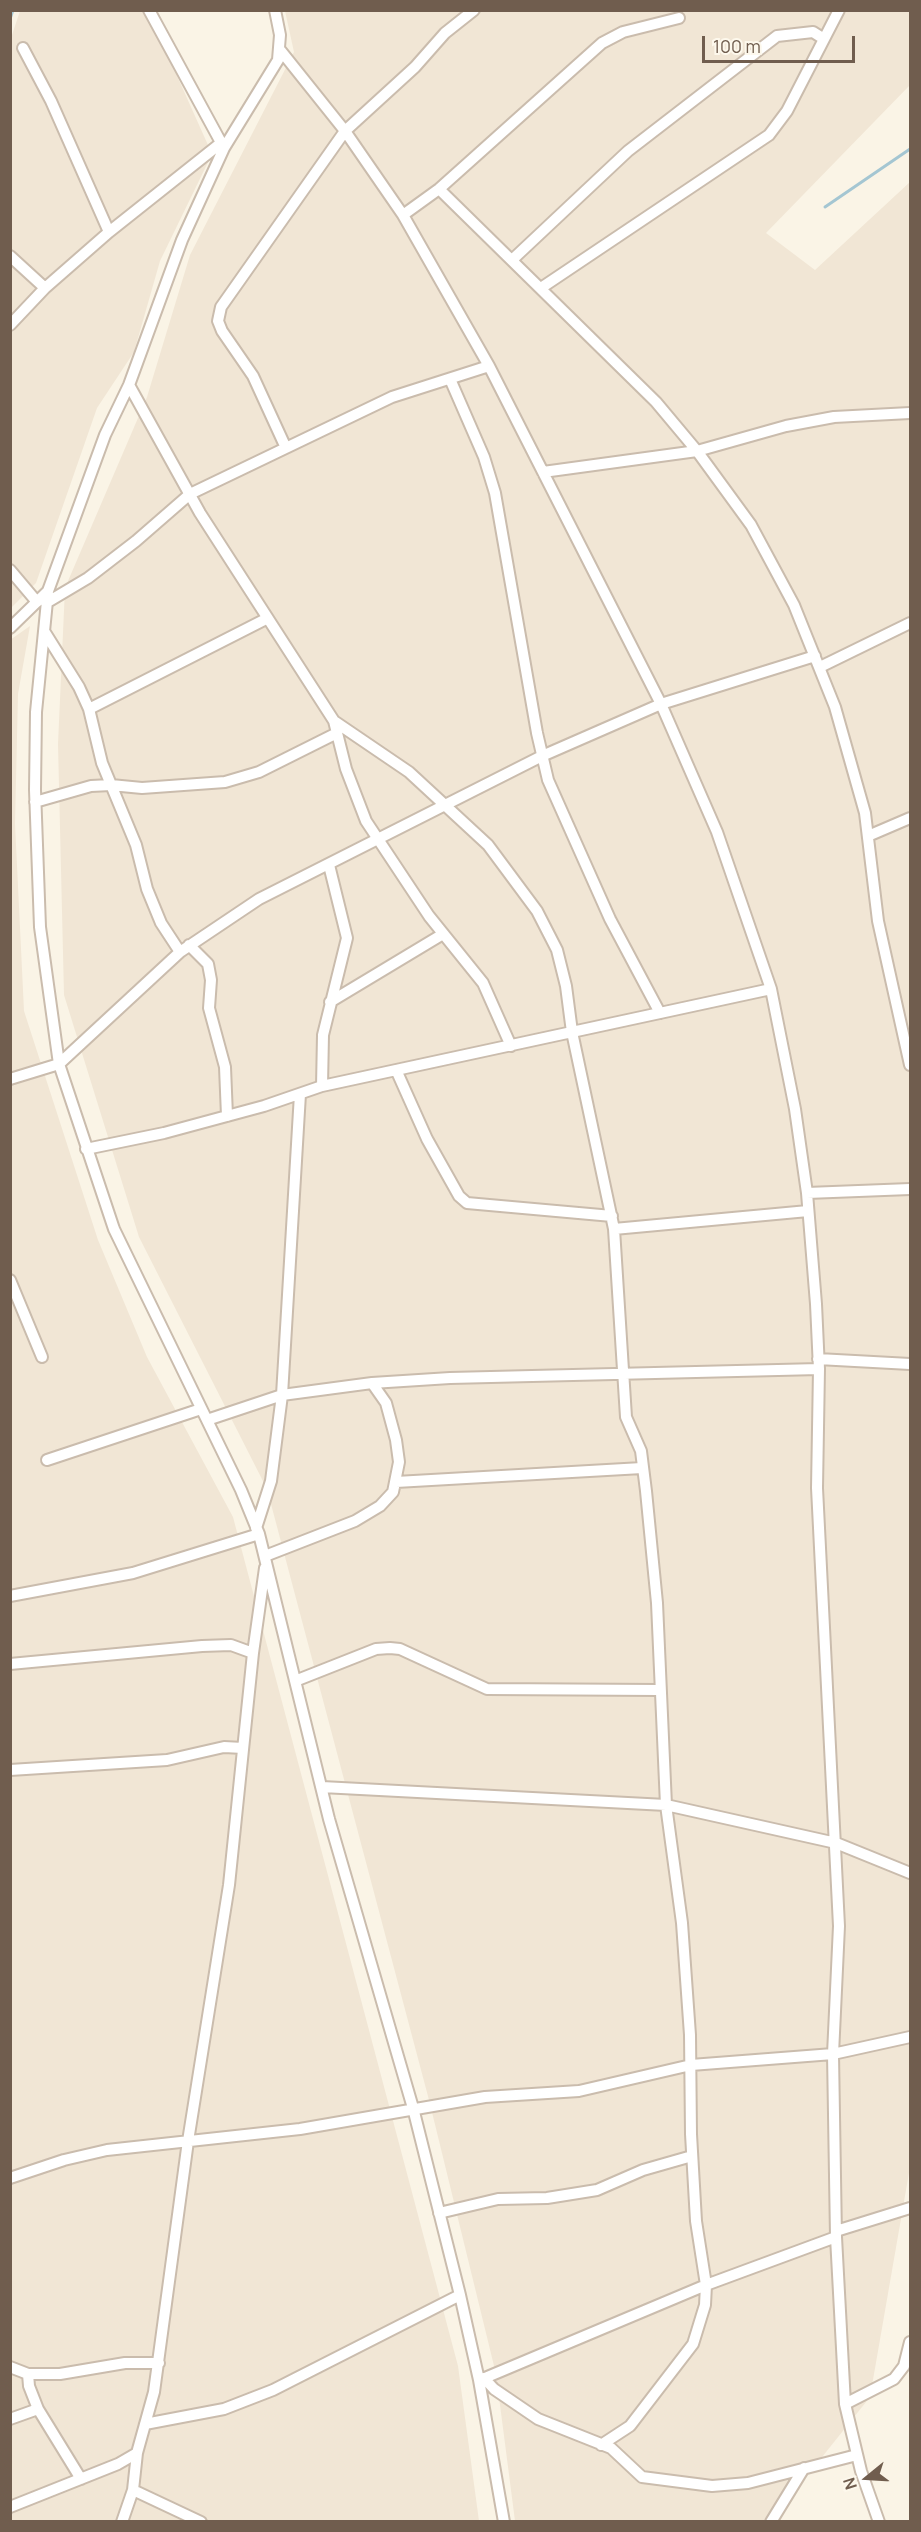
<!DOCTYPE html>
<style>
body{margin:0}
#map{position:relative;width:921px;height:2532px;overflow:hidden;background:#faf4e6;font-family:Manrope,sans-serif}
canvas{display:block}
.frame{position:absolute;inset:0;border:12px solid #705d4e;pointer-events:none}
.north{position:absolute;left:837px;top:2448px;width:60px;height:60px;-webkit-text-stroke:4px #fdf8ec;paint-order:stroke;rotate:252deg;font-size:16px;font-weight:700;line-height:24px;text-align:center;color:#705d4e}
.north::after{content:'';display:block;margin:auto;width:21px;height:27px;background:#705d4e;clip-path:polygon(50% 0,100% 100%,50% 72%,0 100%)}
.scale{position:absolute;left:702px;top:36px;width:153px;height:27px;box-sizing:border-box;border:3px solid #705d4e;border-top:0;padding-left:8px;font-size:18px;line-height:21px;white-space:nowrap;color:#705d4e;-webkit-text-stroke:4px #fdf8ec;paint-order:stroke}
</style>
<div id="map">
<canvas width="921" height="2532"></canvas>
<div class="frame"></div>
<div class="north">N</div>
<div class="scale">100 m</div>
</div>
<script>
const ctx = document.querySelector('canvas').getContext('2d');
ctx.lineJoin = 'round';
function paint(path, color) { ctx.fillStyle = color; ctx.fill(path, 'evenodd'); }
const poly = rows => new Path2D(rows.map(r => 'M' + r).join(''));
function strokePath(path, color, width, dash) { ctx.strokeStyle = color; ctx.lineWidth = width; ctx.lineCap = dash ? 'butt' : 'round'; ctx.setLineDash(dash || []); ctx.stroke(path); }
paint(poly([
 [20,11,148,11,212,154,160,261,134,352,97,408,36,583,11,608,11,38],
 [285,11,910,11,910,85,766,233,815,270,910,182,910,2167,870,2397,771,2521,515,2521,496,2374,429,2100,267,1489,139,1237,64,995,58,744,65,588,147,397,190,255,294,52],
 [30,626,18,694,15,824,24,1011,98,1240,147,1357,233,1517,458,2366,479,2521,11,2521,10,640]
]), '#f1e6d5');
strokePath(poly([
 [10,19,13,10],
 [825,207,910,149]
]), '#a4c6d2', 3);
const minor = poly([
 [149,10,224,148],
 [275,10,280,35,278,60,224,148,182,240,129,385,105,435,48,591,36,712,35,790,40,927,59,1064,114,1229,241,1490,259,1534,329,1819,413,2108,460,2295,479,2380,504,2522],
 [23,48,51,101,109,232],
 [281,51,345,131,403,215,489,366,661,704,717,832,771,989,795,1109,807,1193,816,1304,819,1369,817,1488,839,1926,833,2054,836,2237,845,2404,861,2471,879,2522],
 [439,189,656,402,697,451,751,525,794,605,835,707,865,813,878,921,910,1065],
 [403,215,439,189,602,43,623,32,679,18],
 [10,256,45,288],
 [513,259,628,151,777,36,813,32,824,39],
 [541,288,769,135,787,111,839,10],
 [10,325,45,288,109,232,221,143],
 [450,379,484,457,495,493,537,733,548,780,610,919,660,1013],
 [129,385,200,513,334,721,409,772,488,845,537,911,557,950,566,986,572,1032,614,1229,626,1417,641,1451,646,1491,657,1603,666,1805,682,1923,690,2035,691,2134,696,2221,706,2285,705,2305,693,2344,630,2426,601,2445],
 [286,448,253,376,222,331,218,321,221,307,345,131,415,67,445,33,474,10],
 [543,472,697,451,786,426,834,417,910,413],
 [10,570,37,602],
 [46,603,88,578,136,541,190,494,392,397,489,366],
 [10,628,48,591],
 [44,631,79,687,89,709,102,763,136,845,147,889,161,923,180,952],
 [820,667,910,623],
 [89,709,266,619],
 [334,721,346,769,366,821,429,916,483,983,511,1046],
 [35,802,91,786,111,785,142,788,225,782,259,772,337,733],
 [868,836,910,818],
 [189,945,208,964,211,980,209,1008,225,1067,227,1116],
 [330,1002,443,934],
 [397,1072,427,1139,459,1196,467,1203,612,1216],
 [10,1079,59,1064,180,952,259,899,542,756,661,704,815,656],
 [322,1086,323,1035,347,938,329,865],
 [86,1149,164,1133,264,1106,322,1086,771,989],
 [807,1193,910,1189],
 [614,1229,808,1211],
 [10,1280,42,1357],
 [818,1359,910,1364],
 [207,1420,282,1395,372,1383,450,1378,819,1369],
 [47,1460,201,1409],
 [396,1482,642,1468],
 [256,1528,271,1481,282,1395,300,1094],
 [265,1556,355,1521,380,1506,393,1492,399,1462,396,1440,386,1403,372,1383],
 [10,1596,133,1573,259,1534],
 [10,1664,202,1646,231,1645,253,1653],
 [295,1681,376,1649,390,1648,400,1649,487,1689,659,1690],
 [10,1770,167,1760,224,1747,243,1748],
 [322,1787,666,1805,836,1843,910,1873],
 [10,2178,64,2160,107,2150,300,2129,485,2097,579,2091,691,2065,833,2054,910,2037],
 [439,2213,498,2199,547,2198,597,2190,643,2170,692,2156],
 [836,2231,910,2208],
 [10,2367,28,2374,60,2374,125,2363,159,2363],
 [28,2374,29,2386,38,2409,81,2479],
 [484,2378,494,2389,538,2419,611,2448,642,2477,712,2486,748,2483,857,2455],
 [480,2380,706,2285,836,2237],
 [845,2404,894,2379,904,2366,910,2342],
 [10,2419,38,2409],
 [145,2424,224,2409,273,2390,460,2295],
 [133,2490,201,2522],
 [10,2507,118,2464,137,2453,154,2392,188,2141,229,1885,253,1653,265,1568],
 [122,2522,133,2490,137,2453],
 [771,2522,804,2468]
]);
strokePath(minor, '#cabcad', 14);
strokePath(minor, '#fff', 10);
</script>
